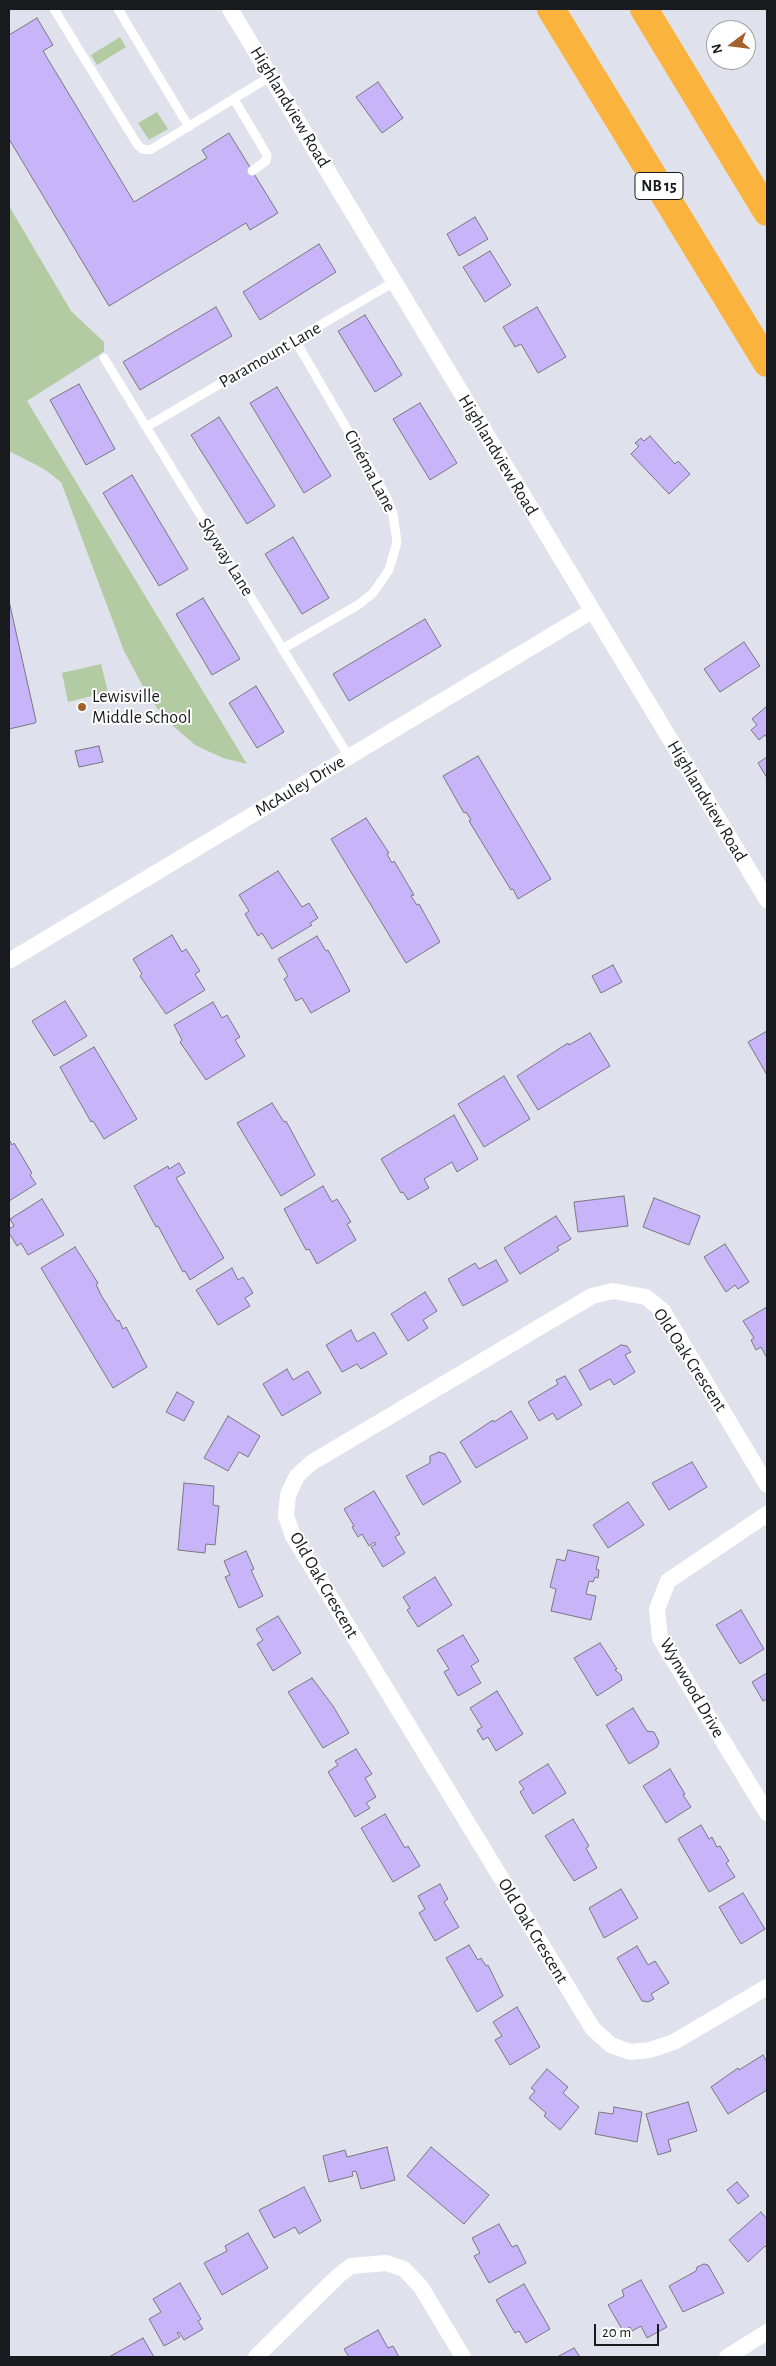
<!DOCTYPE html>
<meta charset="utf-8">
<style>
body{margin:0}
#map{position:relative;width:776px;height:2366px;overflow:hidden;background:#dfe2ec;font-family:"Alegreya Sans",sans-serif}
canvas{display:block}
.frame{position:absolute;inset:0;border:10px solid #191a1d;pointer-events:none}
.north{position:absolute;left:706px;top:20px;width:50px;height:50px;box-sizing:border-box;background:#fff;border:1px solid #a3a3a5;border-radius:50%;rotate:255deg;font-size:14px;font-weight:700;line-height:20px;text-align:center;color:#191a1d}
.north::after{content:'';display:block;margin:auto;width:18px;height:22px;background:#a3622d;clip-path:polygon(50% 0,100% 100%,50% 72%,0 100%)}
.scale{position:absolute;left:594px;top:2324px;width:65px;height:22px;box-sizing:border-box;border:2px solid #191a1d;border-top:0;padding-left:6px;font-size:15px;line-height:18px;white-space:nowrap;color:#191a1d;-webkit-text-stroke:4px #fff;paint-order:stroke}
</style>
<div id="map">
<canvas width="776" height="2366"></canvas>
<div class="frame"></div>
<div class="north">N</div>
<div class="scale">20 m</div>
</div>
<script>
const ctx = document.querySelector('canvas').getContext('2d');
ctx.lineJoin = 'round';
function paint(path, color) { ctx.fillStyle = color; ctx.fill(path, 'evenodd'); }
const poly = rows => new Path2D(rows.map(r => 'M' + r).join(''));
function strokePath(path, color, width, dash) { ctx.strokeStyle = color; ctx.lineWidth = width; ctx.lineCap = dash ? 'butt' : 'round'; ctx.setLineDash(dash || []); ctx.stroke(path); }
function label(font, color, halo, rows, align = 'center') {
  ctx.font = font + ' "Alegreya Sans",sans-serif'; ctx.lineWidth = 4; ctx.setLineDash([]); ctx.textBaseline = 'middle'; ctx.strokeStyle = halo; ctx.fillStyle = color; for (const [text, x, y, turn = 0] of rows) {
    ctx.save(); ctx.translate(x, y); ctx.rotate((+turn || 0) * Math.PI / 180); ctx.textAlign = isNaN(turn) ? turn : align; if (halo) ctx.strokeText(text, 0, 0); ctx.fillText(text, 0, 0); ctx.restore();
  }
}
paint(poly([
 [120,37,126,47,97,65,91,55],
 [157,112,168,129,149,140,138,123],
 [9,206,71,311,104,342,104,351,99,355,27,401,247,764,223,758,195,745,165,719,147,694,124,651,61,482,44,469,9,451],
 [101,664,108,692,68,702,62,673]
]), '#b3cba2');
const building = poly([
 [37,18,53,45,43,51,134,202,207,158,202,150,229,133,278,213,250,230,246,223,109,306,9,139,9,35,37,18],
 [378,82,403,118,382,133,356,97,378,82],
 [475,217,488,239,459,256,447,234,475,217],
 [319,244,336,272,260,320,243,292,319,244],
 [490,251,511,285,485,302,463,267,490,251],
 [216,307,232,336,140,390,123,362,216,307],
 [537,307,566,357,538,373,521,344,515,347,503,327,537,307],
 [365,315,402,375,375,392,338,331,365,315],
 [79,384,115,449,86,465,50,400,79,384],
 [277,387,331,476,304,493,250,403,277,387],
 [420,403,457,463,430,480,393,419,420,403],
 [219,417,275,506,247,524,191,435,219,417],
 [650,436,675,464,678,461,690,474,669,494,631,454,639,446,635,443,641,438,644,441,650,436],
 [132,475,188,569,159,586,103,493,132,475],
 [293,537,329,598,302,614,265,554,293,537],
 [203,598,240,659,212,675,176,614,203,598],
 [9,601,36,721,35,723,9,729,9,601],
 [425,619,441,646,349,701,333,674,425,619],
 [744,642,760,666,720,692,704,669,744,642],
 [256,686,284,732,257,748,229,703,256,686],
 [767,706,767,738,765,735,759,740,751,730,757,725,752,719,767,706],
 [99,746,103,762,79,767,75,751,99,746],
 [478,756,551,879,518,899,513,889,511,890,469,821,471,820,466,812,464,813,443,776,478,756],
 [767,757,767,778,758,763,767,757],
 [366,818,389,853,387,854,392,863,394,861,414,895,411,896,417,905,419,904,440,942,406,963,331,839,366,818],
 [278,871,302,907,309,903,318,918,310,923,312,925,272,949,262,933,258,936,245,914,249,911,239,895,278,871],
 [172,935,182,952,186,949,200,971,195,974,205,990,166,1014,140,976,142,974,133,959,172,935],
 [317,936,326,951,328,950,350,991,311,1013,302,998,296,1001,284,979,288,976,278,959,317,936],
 [613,965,622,982,601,993,592,976,613,965],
 [65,1001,87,1036,54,1056,32,1021,65,1001],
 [213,1002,222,1018,227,1015,240,1037,235,1040,245,1056,206,1080,180,1042,182,1040,174,1025,213,1002],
 [767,1031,767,1075,748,1042,767,1031],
 [590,1033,610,1066,538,1110,517,1076,568,1043,569,1045,590,1033],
 [94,1047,137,1119,104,1139,93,1121,91,1122,60,1067,94,1047],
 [504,1076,530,1119,484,1147,458,1104,504,1076],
 [272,1103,284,1122,286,1121,315,1175,281,1196,237,1123,272,1103],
 [454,1115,478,1159,457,1172,452,1162,424,1179,429,1188,408,1200,403,1192,401,1193,381,1159,454,1115],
 [9,1139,12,1145,14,1143,32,1173,30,1175,36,1184,9,1201,9,1139],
 [179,1163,185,1173,176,1178,224,1258,190,1280,185,1271,183,1272,158,1226,156,1227,134,1186,168,1166,169,1169,179,1163],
 [323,1186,332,1202,337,1199,351,1222,347,1224,356,1240,317,1264,309,1249,306,1250,284,1209,323,1186],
 [624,1196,628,1226,578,1232,574,1202,624,1196],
 [654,1198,700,1216,689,1245,643,1227,654,1198],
 [42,1199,64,1235,28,1255,21,1243,17,1246,9,1233,9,1229,14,1226,10,1219,42,1199],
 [556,1216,571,1239,557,1247,559,1250,520,1274,504,1248,556,1216],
 [725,1244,749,1282,738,1289,735,1285,726,1292,704,1257,725,1244],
 [75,1247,98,1283,96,1284,101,1295,117,1321,119,1320,123,1329,126,1327,147,1367,113,1388,41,1268,75,1247],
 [496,1260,508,1281,463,1306,448,1279,475,1263,479,1269,496,1260],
 [232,1268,238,1280,243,1277,253,1293,245,1298,250,1306,218,1325,196,1290,232,1268],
 [425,1292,437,1311,423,1320,428,1328,408,1341,391,1314,425,1292],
 [767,1307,767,1358,761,1347,756,1350,751,1340,754,1338,743,1321,767,1307],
 [351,1330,357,1342,374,1332,387,1354,361,1369,357,1364,342,1372,326,1345,351,1330],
 [621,1345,627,1346,631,1352,625,1355,635,1372,614,1385,610,1379,590,1390,579,1370,621,1345],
 [287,1369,293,1380,308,1371,321,1393,282,1416,263,1384,287,1369],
 [565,1376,582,1405,557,1420,553,1413,539,1421,528,1402,558,1384,556,1380,565,1376],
 [177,1392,194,1402,184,1421,166,1412,177,1392],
 [511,1411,528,1438,476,1468,460,1442,493,1420,494,1422,511,1411],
 [228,1416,260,1436,248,1457,239,1452,228,1471,204,1458,228,1416],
 [439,1452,445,1454,461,1482,423,1505,406,1476,430,1463,430,1456,439,1452],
 [692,1462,707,1487,669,1510,652,1483,692,1462],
 [184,1483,214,1486,213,1505,219,1506,215,1545,206,1544,205,1553,178,1550,184,1483],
 [374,1491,400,1534,395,1537,405,1553,383,1567,371,1547,376,1544,375,1542,369,1546,362,1534,358,1537,352,1527,354,1526,344,1509,374,1491],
 [628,1502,644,1525,608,1548,593,1525,628,1502],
 [568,1550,599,1557,596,1569,599,1570,598,1578,595,1577,593,1582,589,1581,586,1594,596,1596,591,1620,551,1611,556,1589,550,1587,557,1559,565,1561,568,1550],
 [246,1551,254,1569,251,1570,263,1596,239,1608,225,1577,230,1575,224,1561,246,1551],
 [435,1577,452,1605,418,1627,407,1610,410,1608,403,1597,435,1577],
 [741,1610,764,1649,740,1664,716,1625,741,1610],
 [278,1616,301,1653,273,1671,257,1644,263,1640,256,1629,278,1616],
 [463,1635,479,1661,471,1666,481,1683,458,1696,444,1672,449,1669,437,1650,463,1635],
 [600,1643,617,1669,615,1670,621,1675,622,1680,597,1696,574,1658,600,1643],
 [767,1673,767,1699,763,1701,752,1682,767,1673],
 [312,1678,333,1706,349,1733,323,1748,288,1692,312,1678],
 [497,1691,523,1734,496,1751,488,1737,483,1740,477,1730,482,1727,470,1708,497,1691],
 [633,1708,647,1731,654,1732,659,1742,657,1747,629,1764,606,1725,633,1708],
 [356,1749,372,1774,365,1778,376,1797,366,1803,370,1808,355,1817,328,1772,338,1765,335,1761,356,1749],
 [548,1764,566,1793,533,1814,520,1792,524,1789,519,1782,548,1764],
 [670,1769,685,1794,683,1795,691,1807,666,1823,643,1786,670,1769],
 [385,1814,405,1848,408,1846,420,1866,393,1882,361,1828,385,1814],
 [573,1819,589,1846,586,1848,597,1868,574,1881,545,1836,573,1819],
 [701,1825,709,1839,712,1837,717,1847,720,1846,729,1861,726,1863,735,1877,709,1892,678,1839,701,1825],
 [440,1884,448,1899,444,1902,459,1927,435,1941,419,1913,425,1909,418,1896,440,1884],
 [621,1889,638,1918,604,1938,589,1908,621,1889],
 [743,1893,765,1929,741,1944,719,1907,743,1893],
 [469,1945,478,1960,481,1958,486,1966,488,1965,503,1996,477,2012,446,1958,469,1945],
 [637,1946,648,1965,655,1961,669,1983,651,1994,654,1999,648,2002,642,2001,617,1958,637,1946],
 [517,2007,540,2047,510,2065,495,2040,502,2036,493,2022,517,2007],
 [763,2055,767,2062,767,2090,728,2114,711,2087,738,2068,739,2070,763,2055],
 [547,2069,568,2087,563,2093,579,2107,560,2130,544,2116,546,2113,529,2098,535,2091,531,2088,547,2069],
 [688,2102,697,2131,668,2140,671,2151,658,2155,646,2114,688,2102],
 [614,2107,642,2112,637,2142,595,2134,599,2112,613,2114,614,2107],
 [387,2147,395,2180,361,2189,356,2171,352,2172,353,2176,329,2182,323,2156,345,2150,347,2157,387,2147],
 [431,2147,489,2195,464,2224,407,2176,431,2147],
 [737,2182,749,2196,738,2204,727,2190,737,2182],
 [304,2187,321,2221,299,2234,295,2227,274,2238,259,2210,304,2187],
 [761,2212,767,2219,767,2248,765,2246,748,2262,729,2240,761,2212],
 [499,2224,512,2247,517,2245,526,2263,489,2283,474,2256,480,2253,472,2238,499,2224],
 [248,2233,268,2268,222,2295,204,2263,227,2251,225,2246,248,2233],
 [704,2264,708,2265,724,2293,683,2312,669,2286,696,2271,697,2267,704,2264],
 [641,2280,667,2327,647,2338,641,2326,632,2331,630,2327,623,2331,608,2305,624,2296,622,2290,641,2280],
 [180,2283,201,2319,198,2321,203,2329,184,2340,179,2332,177,2333,180,2337,164,2346,149,2319,161,2312,153,2299,180,2283],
 [524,2284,550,2329,526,2343,519,2331,515,2333,496,2300,524,2284],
 [378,2330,388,2348,393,2346,399,2357,349,2357,344,2349,378,2330],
 [143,2338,154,2357,109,2357,143,2338],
 [574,2348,580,2357,557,2357,574,2348]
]);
paint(building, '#c8b4f9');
strokePath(building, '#79777f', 1);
strokePath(poly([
 [54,9,137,144,142,149,150,150,155,147,271,76],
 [118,9,189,127],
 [234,99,267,155,266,161,252,171],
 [104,358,349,757],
 [146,427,394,282],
 [282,649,358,605,373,593,389,570,397,542,393,514,386,496,295,340]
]), '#fff', 9);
strokePath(poly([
 [230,9,767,900],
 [9,961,592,611],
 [767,1485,663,1311,646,1297,613,1291,592,1296,311,1463,297,1476,288,1495,286,1516,293,1536,593,2029,611,2045,630,2052,650,2050,674,2042,767,1987],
 [767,1514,668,1581,657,1609,660,1638,767,1813],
 [256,2357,338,2276,351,2266,386,2263,404,2269,421,2287,463,2357],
 [727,2357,767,2332]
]), '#fff', 16);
strokePath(poly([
 [551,9,767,363],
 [644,9,767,212]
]), '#fab43e', 28);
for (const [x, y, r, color] of [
 [82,707,5,"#a3622d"]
]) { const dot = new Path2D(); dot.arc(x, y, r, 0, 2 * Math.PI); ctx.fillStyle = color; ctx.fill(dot); strokePath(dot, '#fff', 2); }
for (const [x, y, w] of [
 [659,186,48]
]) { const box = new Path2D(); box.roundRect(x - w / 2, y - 13.5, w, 27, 4); ctx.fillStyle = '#fff'; ctx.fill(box); strokePath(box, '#191a1d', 1); }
label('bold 16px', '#191a1d', null, [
 ["NB 15",659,186]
]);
label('18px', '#191a1d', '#fff', [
 ["Highlandview Road",290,107,59],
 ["Paramount Lane",270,355,-30],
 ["Highlandview Road",498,455,59],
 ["Cinéma Lane",370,471,62],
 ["Skyway Lane",226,557,58],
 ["McAuley Drive",300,786,-31],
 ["Highlandview Road",707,801,59],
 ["Old Oak Crescent",690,1360,57],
 ["Old Oak Crescent",324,1585,60],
 ["Wynwood Drive",692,1688,60],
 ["Old Oak Crescent",533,1931,59]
]);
label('18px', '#191a1d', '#fff', [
 ["Lewisville",92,697],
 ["Middle School",92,718]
], 'left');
</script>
